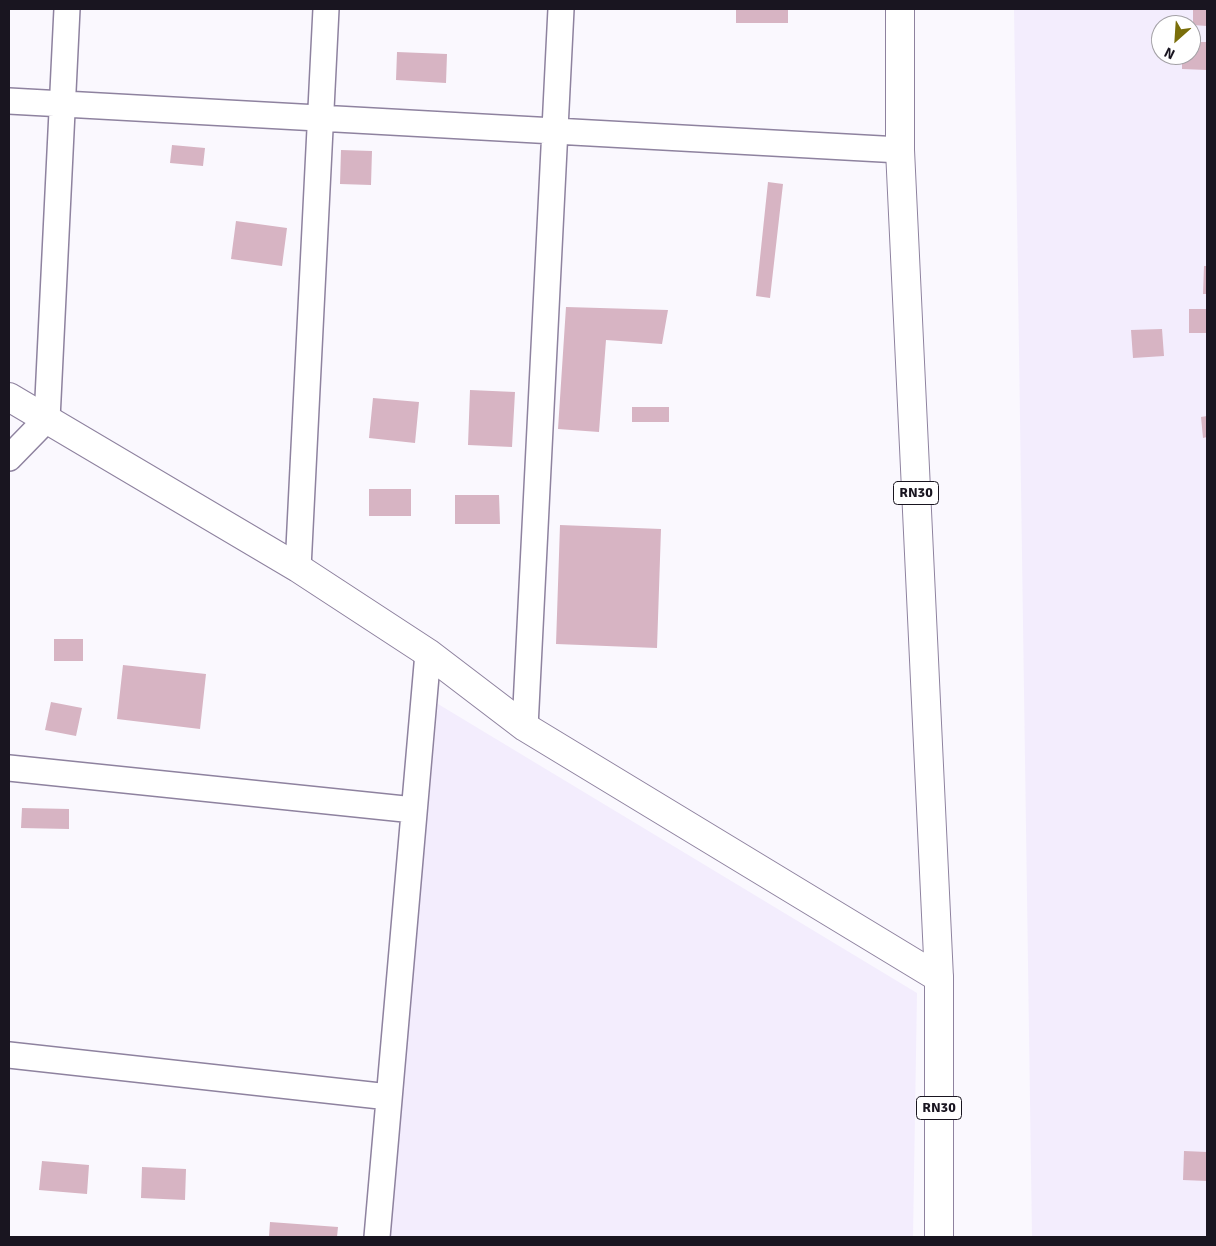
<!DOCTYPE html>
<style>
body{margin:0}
#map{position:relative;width:1216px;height:1246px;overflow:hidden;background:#faf8fe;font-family:Signika,sans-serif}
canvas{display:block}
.frame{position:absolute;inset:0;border:10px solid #191520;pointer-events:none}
.north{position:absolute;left:1151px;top:15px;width:50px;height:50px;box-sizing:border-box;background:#fff;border:1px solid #a3a1a6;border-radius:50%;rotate:206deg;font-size:14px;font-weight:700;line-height:20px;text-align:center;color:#191520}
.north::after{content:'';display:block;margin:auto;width:18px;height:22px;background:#7a6e0a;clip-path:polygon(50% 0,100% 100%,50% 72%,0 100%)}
</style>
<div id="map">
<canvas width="1216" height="1246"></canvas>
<div class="frame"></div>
<div class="north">N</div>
</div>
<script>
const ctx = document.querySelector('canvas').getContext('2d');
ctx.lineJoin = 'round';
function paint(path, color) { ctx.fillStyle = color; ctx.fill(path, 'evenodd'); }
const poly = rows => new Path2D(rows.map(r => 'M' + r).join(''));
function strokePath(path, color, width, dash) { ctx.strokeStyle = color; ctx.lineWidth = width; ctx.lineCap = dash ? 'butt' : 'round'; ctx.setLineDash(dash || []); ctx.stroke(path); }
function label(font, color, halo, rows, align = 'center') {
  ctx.font = font + ' Signika,sans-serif'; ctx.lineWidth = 4.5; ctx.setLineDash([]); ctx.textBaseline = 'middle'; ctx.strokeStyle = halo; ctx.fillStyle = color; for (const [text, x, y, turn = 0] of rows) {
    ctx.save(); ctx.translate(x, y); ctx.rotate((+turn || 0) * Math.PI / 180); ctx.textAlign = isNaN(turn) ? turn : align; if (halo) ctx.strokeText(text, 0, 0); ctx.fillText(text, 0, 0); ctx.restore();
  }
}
paint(poly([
 [1014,9,1207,9,1207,1237,1032,1237],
 [1161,25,1191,25,1191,55,1161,55],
 [438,704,917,993,913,1237,388,1237]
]), '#f3edfd');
paint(poly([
 [736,9,788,9,788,23,736,23],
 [1193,9,1207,9,1207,26,1193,25],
 [1191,42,1207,42,1207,70,1182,69,1182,55,1191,55],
 [397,52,447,54,446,83,396,80],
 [172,145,205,148,203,166,170,163],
 [341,150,372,151,371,185,340,184],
 [768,182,783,184,770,298,756,296],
 [236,221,287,228,282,266,231,259],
 [1204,266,1207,266,1207,294,1203,294],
 [566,307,668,310,662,344,606,340,599,432,558,429],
 [1189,309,1207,309,1207,333,1189,333],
 [1162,329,1164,356,1133,358,1131,330],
 [470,390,515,392,512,447,468,445],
 [373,398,419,402,415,443,369,438],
 [632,407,669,407,669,422,632,422],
 [1207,416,1207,437,1203,438,1201,417],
 [369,489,411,489,411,516,369,516],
 [455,495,499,495,500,524,455,524],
 [560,525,661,529,657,648,556,644],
 [54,639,83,639,83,661,54,661],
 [123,665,206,674,200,729,117,719],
 [51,702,82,708,76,736,45,730],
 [22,808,69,809,69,829,21,828],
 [1184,1151,1207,1152,1207,1181,1183,1180],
 [42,1161,89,1165,87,1194,39,1190],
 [142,1167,186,1169,185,1200,141,1198],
 [270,1222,338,1227,337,1237,269,1237]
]), '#d7b4c3');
const street = poly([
 [9,101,900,150],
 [9,458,47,419,67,9],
 [298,568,326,9],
 [525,727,561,9],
 [9,768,414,810],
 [9,1055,389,1097],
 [377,1237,428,653]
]);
const secondary = poly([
 [9,397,298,568,428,653,525,727,939,978]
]);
const primary = poly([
 [900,9,900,150,939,978,939,1237]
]);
strokePath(street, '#8e829f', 28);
strokePath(secondary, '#8e829f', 30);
strokePath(primary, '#8e829f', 30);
strokePath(street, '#fff', 25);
strokePath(secondary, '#fff', 28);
strokePath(primary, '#fff', 28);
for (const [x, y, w] of [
 [916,493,45],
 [939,1108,45]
]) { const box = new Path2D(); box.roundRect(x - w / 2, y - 11.5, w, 23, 4); ctx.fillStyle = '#fff'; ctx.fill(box); strokePath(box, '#191520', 1); }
label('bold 14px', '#191520', null, [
 ["RN30",916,493],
 ["RN30",939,1108]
]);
</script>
